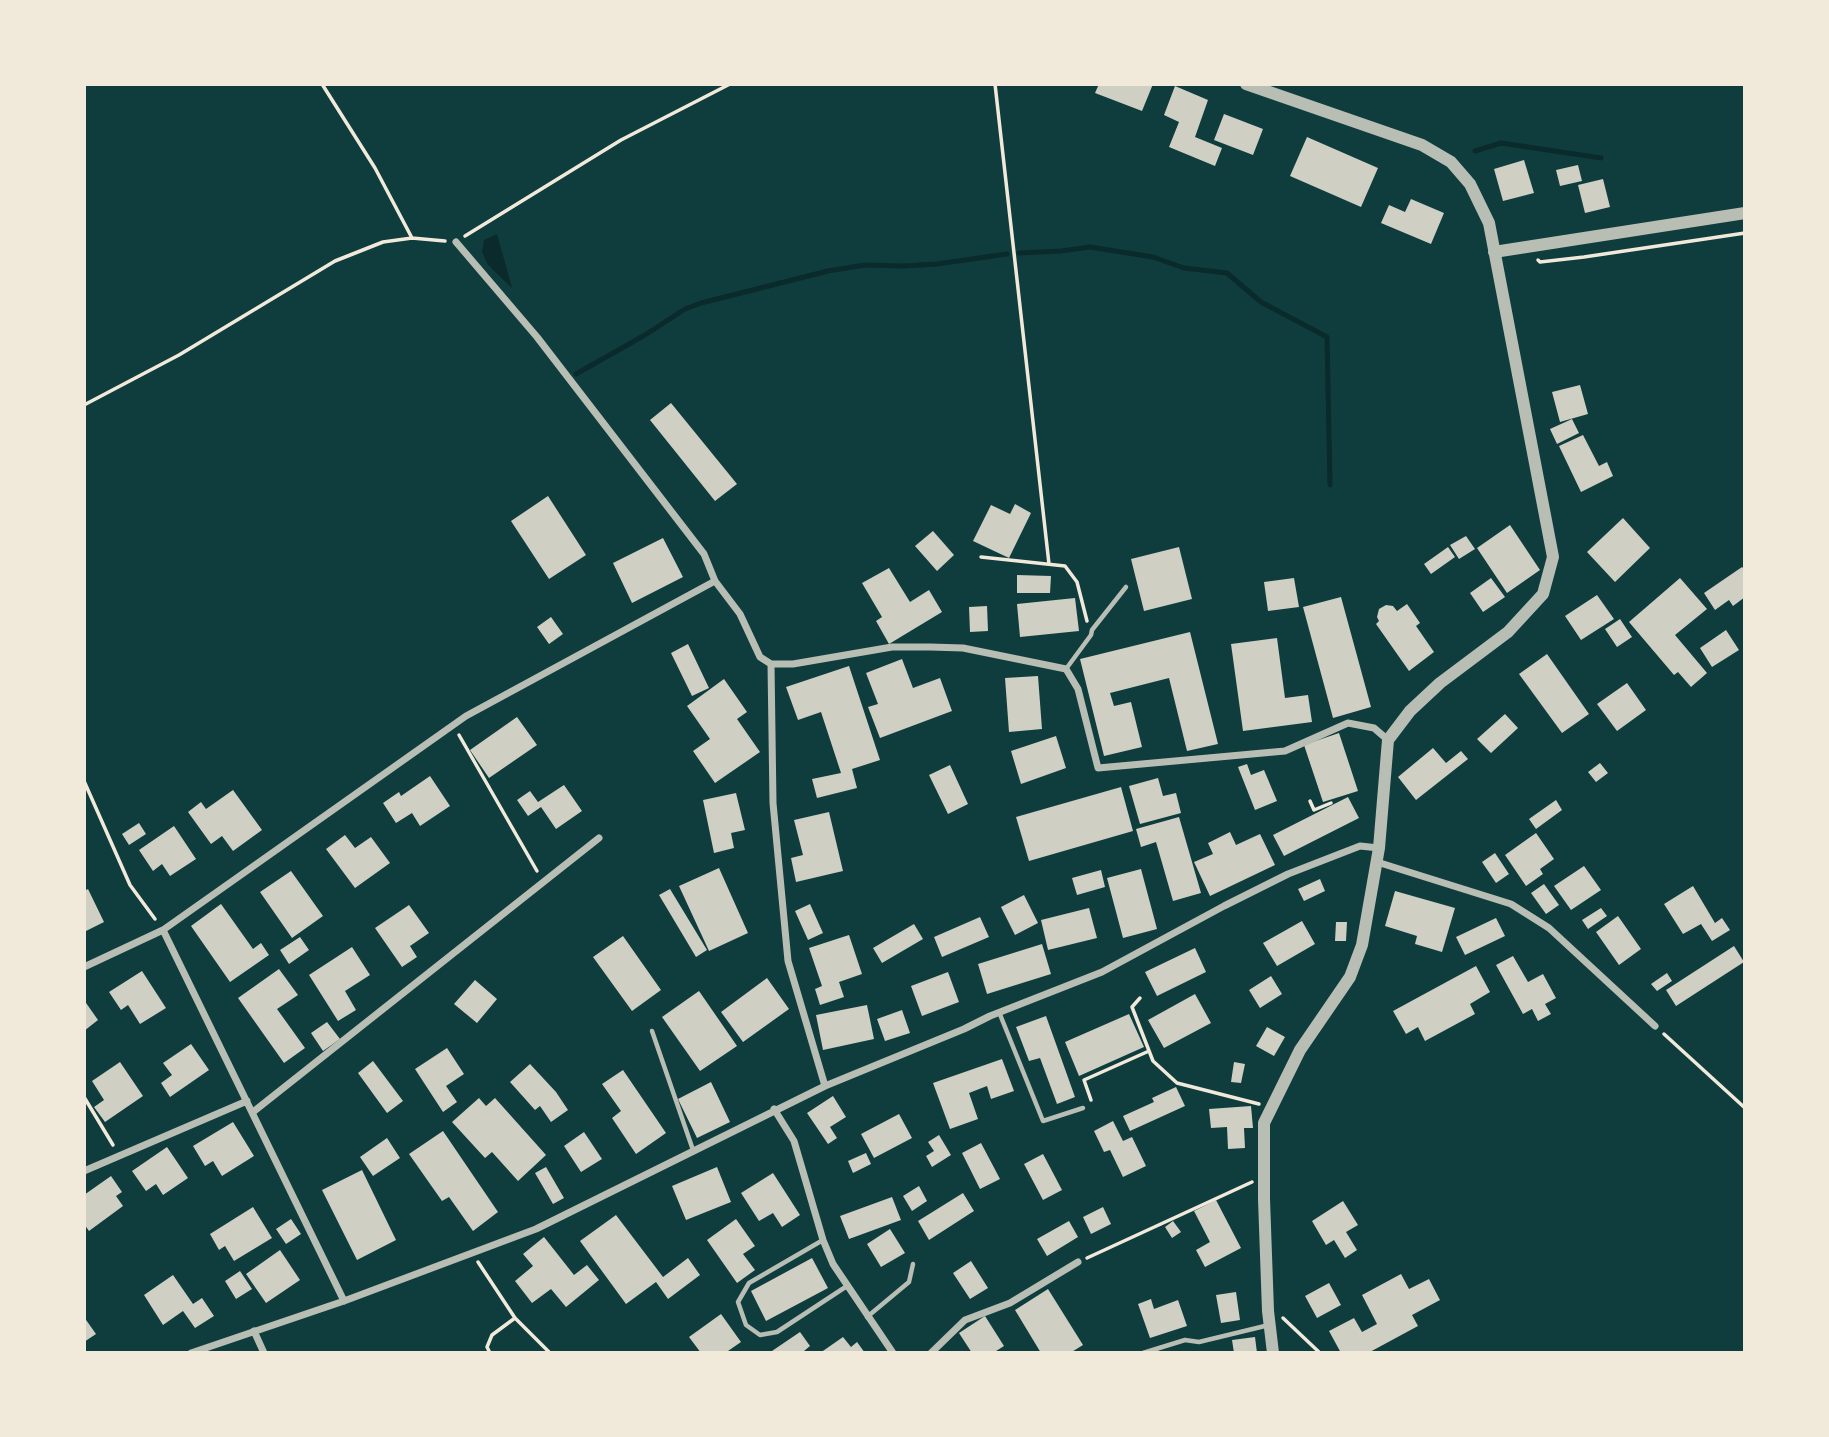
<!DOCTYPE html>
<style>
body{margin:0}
#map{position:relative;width:1829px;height:1437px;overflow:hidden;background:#0f3d3e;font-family:Karla,sans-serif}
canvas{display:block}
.frame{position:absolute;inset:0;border:86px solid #f1e9da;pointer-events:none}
</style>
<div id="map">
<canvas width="1829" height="1437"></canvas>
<div class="frame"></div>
</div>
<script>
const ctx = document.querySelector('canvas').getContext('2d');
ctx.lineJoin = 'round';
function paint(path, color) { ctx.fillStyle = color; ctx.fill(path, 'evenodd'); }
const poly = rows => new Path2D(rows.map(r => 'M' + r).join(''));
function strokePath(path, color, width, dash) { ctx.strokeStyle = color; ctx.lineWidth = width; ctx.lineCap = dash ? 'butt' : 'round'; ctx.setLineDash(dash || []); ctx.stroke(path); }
paint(poly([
 [497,234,512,288,488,265,482,252,484,240]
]), '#0a2a2b');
strokePath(poly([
 [1475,151,1501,143,1601,158],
 [1019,253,1061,251,1090,247,1153,257,1184,268,1227,273,1261,302,1327,337,1330,485],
 [576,374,645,335,685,309,701,303,828,271,865,265,903,266,937,264,1007,254]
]), '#0a2a2b', 5);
paint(poly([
 [1099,84,1153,84,1142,111,1095,93],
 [1175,86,1208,100,1195,137,1222,148,1215,166,1169,147,1179,122,1164,115],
 [1224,114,1263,129,1253,155,1214,140],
 [1307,137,1378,168,1361,207,1290,176],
 [1524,160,1534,193,1503,201,1494,169],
 [1578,165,1582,181,1560,186,1556,170],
 [1603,179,1610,207,1585,213,1578,185],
 [1411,199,1444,213,1431,244,1381,223,1389,205,1405,212],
 [1580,385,1588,414,1560,422,1552,392],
 [671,403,737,484,715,501,650,420],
 [1572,419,1579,433,1557,444,1550,429],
 [1583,435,1599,466,1607,462,1613,476,1581,492,1559,446],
 [548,496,586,555,549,579,511,521],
 [1015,504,1031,513,1009,558,973,541,991,505,1010,514],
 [1623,518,1650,548,1615,582,1587,552],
 [1510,525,1540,570,1507,593,1477,548],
 [933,531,954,555,937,571,915,546],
 [1466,536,1475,549,1459,559,1450,545],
 [663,538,683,577,632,603,613,563],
 [1179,547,1192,599,1144,611,1131,559],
 [1448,547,1455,557,1431,574,1424,564],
 [1742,567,1745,570,1745,597,1733,606,1729,600,1715,610,1704,593],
 [889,568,910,602,929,590,942,612,889,644,876,621,882,617,862,583],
 [1017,575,1051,576,1050,593,1017,593],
 [1294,578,1299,607,1268,611,1264,582],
 [1491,578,1505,597,1483,612,1470,593],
 [1680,578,1707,609,1675,635,1707,673,1691,687,1678,672,1674,675,1629,622],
 [1597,595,1614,619,1581,640,1565,616],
 [1341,597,1371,707,1333,718,1303,607],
 [1075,598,1079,631,1020,637,1017,604],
 [1407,604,1420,623,1416,626,1434,652,1409,671,1376,624,1379,621,1377,617,1379,609,1386,605,1393,606,1397,611],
 [987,606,988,631,970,632,969,607],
 [551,617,563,634,549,644,537,627],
 [1620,619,1632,637,1617,647,1605,629],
 [1726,630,1739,650,1712,667,1700,648],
 [1190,632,1218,744,1187,751,1169,678,1110,693,1114,706,1131,702,1142,747,1104,756,1080,659],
 [1277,638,1285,698,1308,695,1312,722,1243,731,1231,644],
 [688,644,709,688,692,696,671,653],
 [1547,654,1589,714,1562,733,1519,674],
 [902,659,913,688,940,678,952,711,880,738,868,707,878,704,866,673],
 [849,666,880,760,852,769,857,788,817,798,812,779,841,773,821,712,798,720,786,687],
 [1038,676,1042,729,1009,732,1005,678],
 [724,679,747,712,737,719,760,752,715,783,693,751,710,739,687,706],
 [1627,683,1646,710,1617,731,1597,704],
 [1505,714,1518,728,1491,753,1477,739],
 [517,717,537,745,489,778,470,750],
 [1339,733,1358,791,1323,802,1304,745],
 [1056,736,1066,768,1021,784,1011,751],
 [1433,748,1446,763,1461,751,1468,759,1416,800,1398,777],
 [1600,763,1608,773,1596,782,1588,772],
 [1247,764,1251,775,1264,770,1277,801,1255,810,1238,767],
 [950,765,968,804,948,814,929,775],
 [430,776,450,806,420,826,412,813,396,823,383,803,399,792,401,796],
 [1158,778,1163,796,1176,793,1181,813,1140,824,1129,786],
 [564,785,582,811,556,829,541,807,528,816,517,800,530,791,538,802],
 [1121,787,1133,831,1029,861,1016,817],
 [233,790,262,830,233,851,222,836,211,844,188,812,201,802,206,809],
 [736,793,745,830,731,833,734,848,714,853,703,800],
 [1348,797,1359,818,1284,856,1273,835],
 [1556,800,1562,810,1536,829,1529,819],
 [829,812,843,871,796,882,791,858,803,855,794,820],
 [1179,817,1201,893,1173,901,1156,842,1141,847,1136,829],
 [139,823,146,834,129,845,122,834],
 [174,826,196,859,170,876,162,864,153,871,139,850],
 [1230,832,1236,845,1260,834,1275,865,1210,896,1194,862,1213,854,1208,843],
 [1536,833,1554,859,1540,869,1543,874,1526,886,1505,855],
 [345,835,355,848,371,837,390,863,355,888,326,849],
 [1495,853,1509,874,1496,883,1482,862],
 [1584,866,1601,890,1571,910,1554,886],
 [719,868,748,933,709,951,679,886],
 [1141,869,1157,929,1123,938,1107,878],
 [1101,870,1105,887,1077,895,1072,878],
 [291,871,323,916,292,938,260,892],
 [1320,879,1325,891,1304,901,1298,889],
 [1544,884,1559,905,1546,914,1531,893],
 [1693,886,1715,923,1722,918,1730,930,1712,941,1701,924,1683,934,1664,904],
 [88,889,104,922,84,932,84,891],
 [670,889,707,950,696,957,659,895],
 [1395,891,1455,908,1442,952,1415,944,1417,936,1385,926],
 [1024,895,1038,923,1015,935,1001,907],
 [221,904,253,949,261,943,269,955,230,982,191,926],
 [810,904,823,933,808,940,795,911],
 [409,905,429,933,410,946,417,957,402,967,375,928],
 [1089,908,1097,938,1048,950,1041,920],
 [1601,908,1607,916,1588,929,1582,920],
 [1618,916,1641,949,1619,965,1596,932],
 [980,917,989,937,942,957,934,937],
 [1496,918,1505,936,1465,955,1456,937],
 [1302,921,1315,944,1277,966,1263,943],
 [1336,922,1347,922,1346,941,1335,941],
 [914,924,923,939,882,963,873,948],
 [849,935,862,974,839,982,844,997,820,1005,815,989,822,986,809,948],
 [623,936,661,990,632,1011,593,957],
 [300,937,309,950,289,964,280,950],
 [1042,944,1051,974,987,994,978,964],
 [1734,946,1744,962,1676,1006,1666,990],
 [352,947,370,975,345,991,356,1010,338,1021,309,975],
 [1195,948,1206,972,1157,996,1145,972],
 [1513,956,1528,982,1543,974,1556,998,1545,1004,1551,1014,1538,1021,1532,1009,1523,1014,1496,965],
 [1476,966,1490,992,1470,1004,1475,1014,1425,1041,1418,1027,1406,1034,1393,1011],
 [279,969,298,995,277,1009,305,1048,284,1063,238,998],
 [142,971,166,1008,140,1024,128,1005,121,1010,109,992],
 [948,972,959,1002,922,1016,911,986],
 [1667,973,1672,981,1657,991,1651,984],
 [1271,976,1282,994,1260,1008,1249,990],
 [767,978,789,1009,743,1042,721,1012],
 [475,980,497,999,477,1023,454,1004],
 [699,991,737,1046,700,1071,662,1017],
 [1195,994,1211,1023,1164,1048,1148,1020],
 [84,1000,98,1020,84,1031],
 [867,1005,874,1039,823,1050,816,1015],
 [902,1010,910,1033,885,1041,877,1019],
 [1129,1014,1144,1047,1079,1076,1065,1042],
 [1046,1016,1075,1097,1057,1104,1040,1058,1029,1061,1016,1027],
 [327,1022,340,1039,323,1051,311,1033],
 [1267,1027,1285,1037,1274,1056,1256,1046],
 [191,1044,209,1070,170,1097,161,1083,172,1075,163,1063],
 [447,1048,464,1074,446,1086,457,1102,443,1112,415,1069],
 [1002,1059,1014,1091,991,1099,987,1086,969,1093,978,1119,950,1129,933,1083],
 [373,1061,403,1101,387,1113,358,1073],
 [120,1062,143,1096,105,1122,94,1107,104,1100,92,1081],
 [1234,1062,1245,1064,1241,1083,1231,1082],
 [530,1064,556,1092,568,1110,551,1122,540,1106,535,1110,510,1082],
 [623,1070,666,1133,636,1154,612,1118,621,1111,602,1084],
 [711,1082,730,1122,697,1138,678,1099],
 [1176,1087,1185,1106,1130,1131,1123,1116,1154,1102,1152,1098],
 [833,1096,846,1117,830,1127,837,1138,828,1144,807,1113],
 [479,1098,486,1106,495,1098,546,1155,518,1181,492,1152,485,1158,452,1122],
 [1251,1106,1253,1128,1244,1128,1245,1148,1228,1149,1227,1127,1211,1128,1209,1109],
 [899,1114,912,1138,874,1158,861,1134],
 [1113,1121,1123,1141,1132,1137,1146,1166,1123,1177,1110,1150,1104,1152,1094,1131],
 [233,1122,254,1156,222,1176,213,1161,205,1166,193,1146],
 [443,1131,498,1212,473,1231,449,1197,442,1201,409,1154],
 [584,1132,602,1159,581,1172,564,1146],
 [939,1135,951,1155,932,1167,926,1156,934,1151,928,1142],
 [387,1138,400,1158,373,1176,360,1157],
 [981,1143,1000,1179,980,1189,962,1153],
 [167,1147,188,1178,163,1195,156,1184,146,1191,132,1171],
 [866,1153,871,1164,853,1173,848,1161],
 [1043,1154,1062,1190,1043,1200,1024,1164],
 [546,1167,564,1198,553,1204,535,1173],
 [717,1167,731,1202,686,1220,672,1186],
 [362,1170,396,1240,357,1260,322,1190],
 [773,1173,800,1215,782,1227,773,1213,759,1221,741,1193],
 [111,1176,122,1192,116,1196,123,1206,89,1231,84,1224,84,1195],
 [919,1186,927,1201,912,1211,903,1196],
 [963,1193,974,1211,929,1240,918,1221],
 [892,1197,901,1220,849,1239,840,1216],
 [1216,1200,1241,1248,1205,1267,1196,1250,1210,1242,1194,1211],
 [1343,1201,1358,1225,1346,1232,1357,1250,1345,1258,1334,1240,1326,1245,1312,1221],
 [253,1207,272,1238,234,1261,225,1246,219,1250,210,1234],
 [1103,1207,1111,1224,1091,1234,1083,1217],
 [616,1215,663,1277,688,1258,700,1275,668,1299,656,1282,626,1304,580,1241],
 [291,1219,301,1234,286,1244,276,1229],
 [736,1219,755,1246,743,1254,755,1270,737,1283,707,1240],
 [1069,1221,1078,1237,1047,1256,1037,1239],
 [1173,1221,1181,1232,1172,1238,1165,1227],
 [890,1229,905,1253,881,1267,867,1244],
 [544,1237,574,1275,587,1265,599,1280,566,1307,551,1289,532,1303,515,1281,533,1266,523,1254],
 [280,1250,300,1280,266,1303,246,1274],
 [812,1258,828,1288,766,1321,751,1291],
 [971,1261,988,1288,970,1299,953,1273],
 [240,1271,252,1289,236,1299,225,1281],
 [1401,1274,1409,1289,1429,1279,1440,1300,1412,1315,1418,1326,1368,1353,1341,1353,1329,1331,1354,1318,1362,1332,1377,1324,1362,1295],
 [173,1275,193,1304,202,1298,214,1316,195,1328,183,1311,163,1325,144,1295],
 [1329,1283,1341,1305,1317,1318,1305,1296],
 [1048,1289,1083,1345,1070,1353,1041,1353,1015,1310],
 [1236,1292,1240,1320,1221,1323,1216,1295],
 [1151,1299,1154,1309,1178,1300,1187,1326,1150,1338,1138,1304],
 [721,1314,741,1342,728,1351,730,1353,701,1353,689,1337],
 [985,1316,1004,1346,993,1353,972,1353,959,1333],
 [84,1317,96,1334,84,1342],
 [800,1332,810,1346,804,1351,805,1353,769,1353],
 [843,1337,851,1347,857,1342,865,1353,820,1353],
 [1255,1337,1257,1353,1234,1353,1232,1340]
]), '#cfcfc3');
strokePath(poly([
 [995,84,1049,564],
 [465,236,621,140,730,84],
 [412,238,445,241],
 [1538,260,1540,262,1584,257,1745,233],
 [84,405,179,355,335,261,383,242,412,238,375,168,322,84],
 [981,557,1065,566,1077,582,1087,621],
 [459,735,537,871],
 [84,781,130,885,155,919],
 [1310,801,1314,810,1331,803],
 [1140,998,1132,1007,1153,1061,1177,1083,1259,1104],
 [1664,1034,1745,1108],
 [84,1097,113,1145],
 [1091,1100,1084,1080,1149,1051],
 [1087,1258,1252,1182],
 [478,1262,515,1318],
 [1283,1318,1320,1353],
 [490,1353,487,1347,492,1335,515,1318,550,1353]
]), '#f1e9da', 3.5);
strokePath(poly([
 [1066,669,1091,635,1092,630,1126,587],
 [999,1012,1043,1121,1083,1108],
 [652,1031,693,1150],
 [823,1240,749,1283,738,1302,746,1325,760,1335,777,1332,847,1286],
 [867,1317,909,1282,913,1264],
 [1143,1353,1185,1340,1199,1342,1269,1325]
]), '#b8beb3', 4.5);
strokePath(poly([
 [456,242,537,337,704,554,715,581,740,614,760,657,771,664],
 [771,664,793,664,892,647,930,647,963,648,1066,669,1078,689,1098,768,1285,751,1348,723,1374,728,1388,740],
 [771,664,773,803,788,961,825,1086],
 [1377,862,1511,904,1549,928,1655,1026],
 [163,930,344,1301],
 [84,967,163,930,466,716,715,581],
 [774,1109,794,1141,823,1240,833,1264,893,1353],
 [253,1112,599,838],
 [84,1171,247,1101],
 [254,1331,264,1353],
 [191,1353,344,1301,536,1229,825,1086,964,1029,990,1016,1102,972,1224,906,1288,874,1360,846,1379,848],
 [931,1353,965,1320,1010,1303,1078,1262]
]), '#b8beb3', 7);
strokePath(poly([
 [1246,84,1422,145,1451,162,1470,184,1489,223,1553,557,1543,594,1508,632,1440,683,1410,711,1388,740,1379,848,1362,945,1350,977,1300,1050,1264,1123,1264,1199,1268,1311,1273,1353],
 [1494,252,1745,213]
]), '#b8beb3', 12);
</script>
